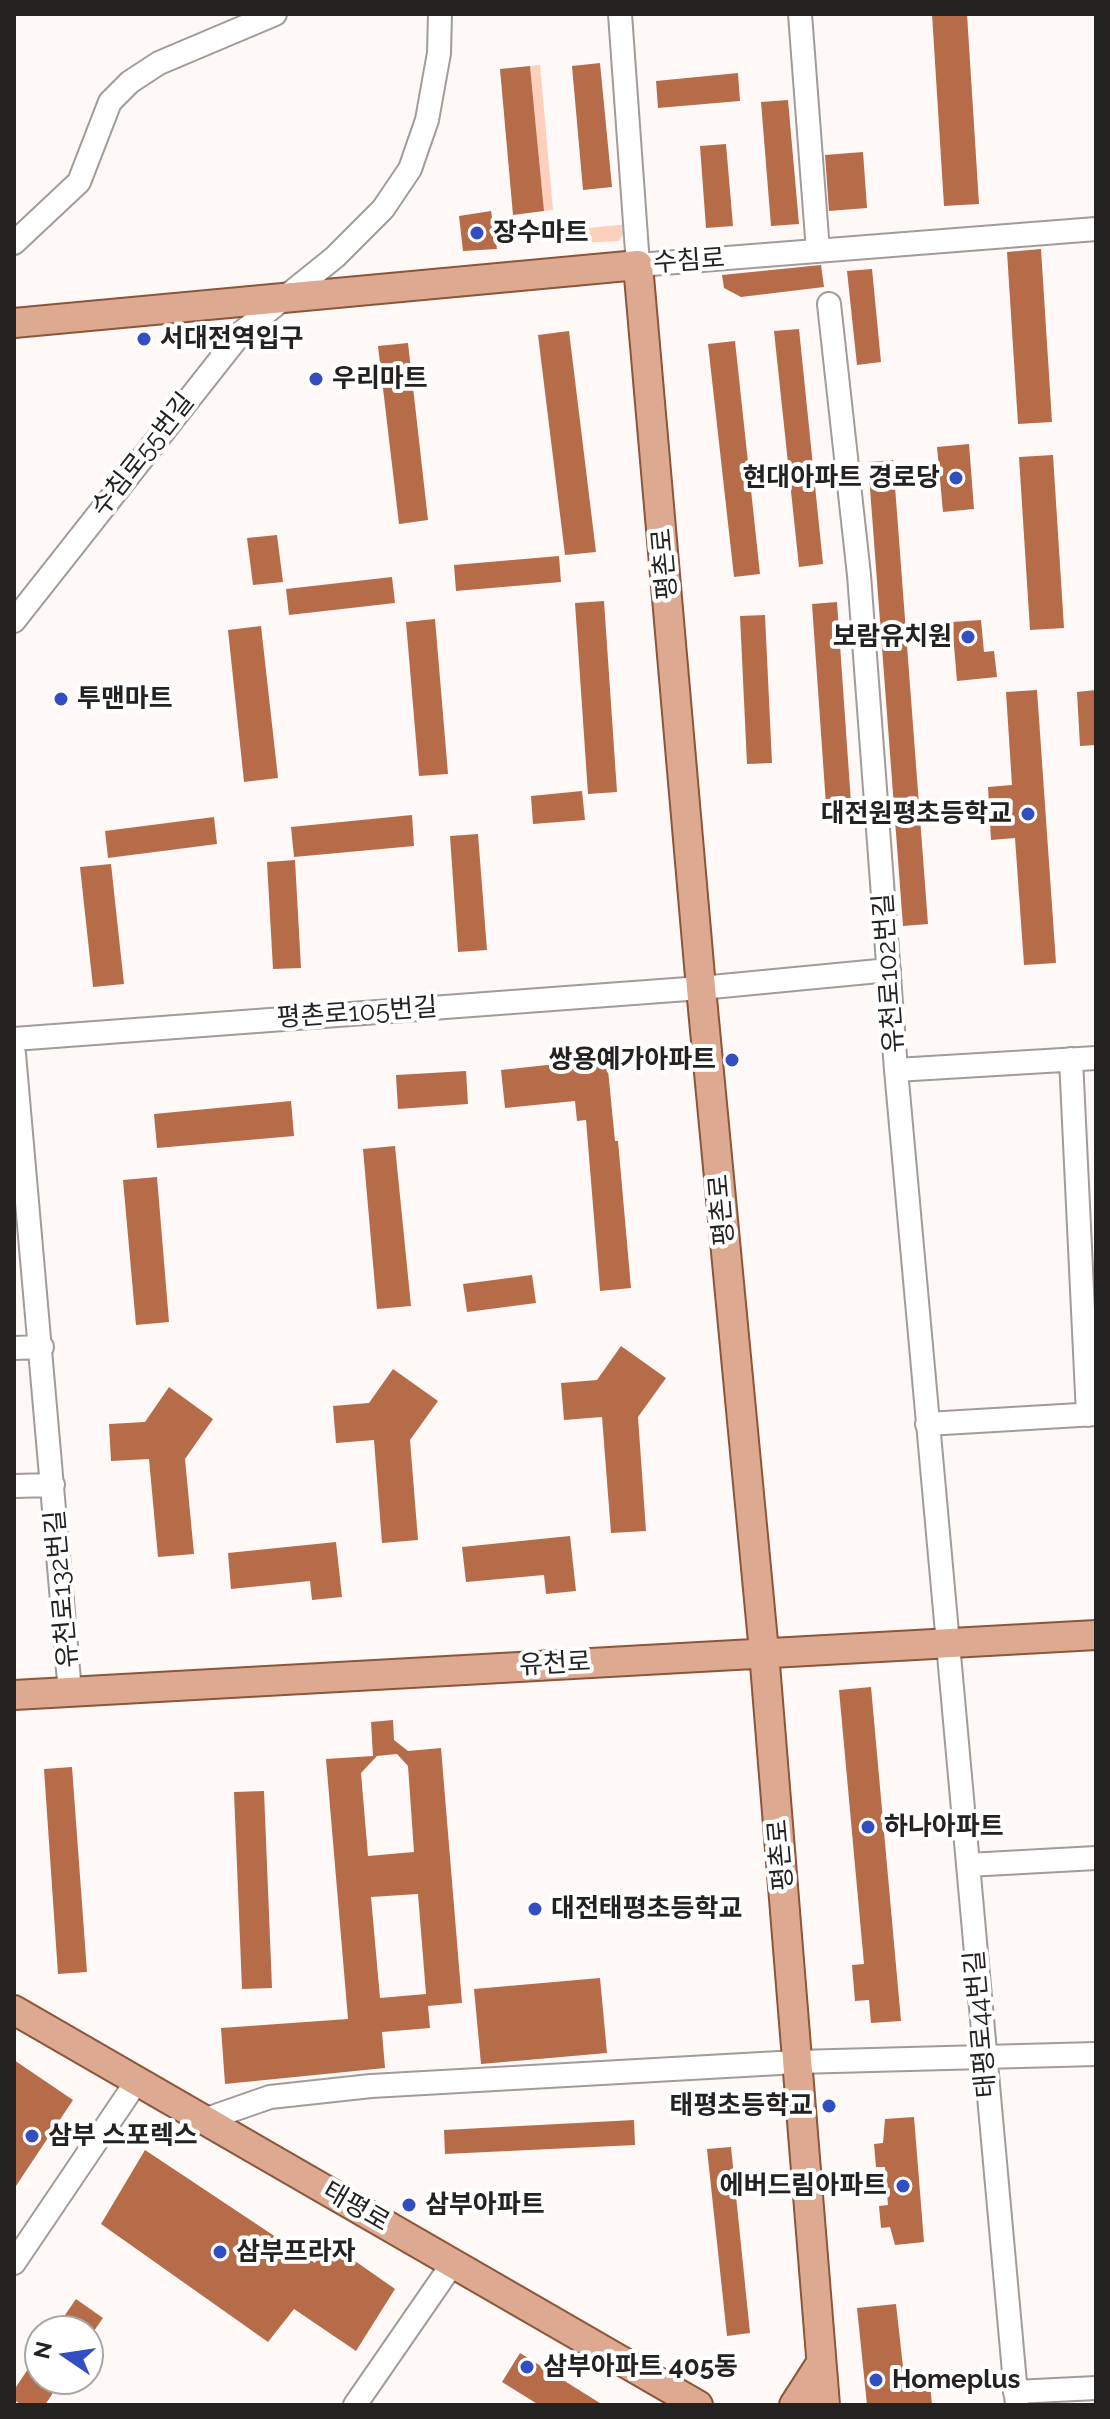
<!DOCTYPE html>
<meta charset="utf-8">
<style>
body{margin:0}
#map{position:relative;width:1110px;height:2419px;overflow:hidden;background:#fef8f6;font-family:Raleway,sans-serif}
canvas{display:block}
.frame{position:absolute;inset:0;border:16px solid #242221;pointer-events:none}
.north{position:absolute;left:24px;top:2315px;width:80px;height:80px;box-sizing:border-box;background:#fff;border:2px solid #a7a7a6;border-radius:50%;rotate:283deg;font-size:22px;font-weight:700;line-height:32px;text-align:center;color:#242221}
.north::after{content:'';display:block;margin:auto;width:28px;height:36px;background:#334ec0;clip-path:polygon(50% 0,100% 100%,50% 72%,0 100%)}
</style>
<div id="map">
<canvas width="1110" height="2419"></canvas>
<div class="frame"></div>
<div class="north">N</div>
</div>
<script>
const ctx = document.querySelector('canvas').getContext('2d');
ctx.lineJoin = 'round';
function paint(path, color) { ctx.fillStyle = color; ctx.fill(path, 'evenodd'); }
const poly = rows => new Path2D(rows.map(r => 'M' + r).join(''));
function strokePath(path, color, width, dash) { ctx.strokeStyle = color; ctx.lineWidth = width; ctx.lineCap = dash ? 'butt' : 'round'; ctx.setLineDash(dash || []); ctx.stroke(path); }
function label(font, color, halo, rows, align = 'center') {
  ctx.font = font + ' Raleway,"Noto Sans KR",sans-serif'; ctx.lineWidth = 8; ctx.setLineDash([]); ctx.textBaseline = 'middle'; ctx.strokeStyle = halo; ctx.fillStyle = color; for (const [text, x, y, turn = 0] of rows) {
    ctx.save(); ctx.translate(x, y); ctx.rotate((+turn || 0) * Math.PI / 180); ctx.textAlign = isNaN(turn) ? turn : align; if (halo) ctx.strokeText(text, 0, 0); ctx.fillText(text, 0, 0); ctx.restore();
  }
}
paint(poly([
 [540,65,553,210,544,211,530,66],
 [629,224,619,241,579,243,578,229]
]), '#fcd0bc');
paint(poly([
 [932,14,967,14,979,204,944,206],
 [600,63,612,187,583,190,572,66],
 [530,66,544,211,513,215,500,69],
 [738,73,740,101,658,108,656,81],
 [788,100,799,224,771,226,761,102],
 [726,144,733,226,706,228,700,146],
 [863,152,867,208,829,211,825,155],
 [491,211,497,249,463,251,459,216],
 [1041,249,1052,422,1018,424,1007,252],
 [821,265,824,287,741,297,724,288,722,275],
 [872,269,881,362,857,365,847,271],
 [799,329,823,564,799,567,774,331],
 [569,331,596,552,565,555,538,335],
 [735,341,760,574,734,577,708,344],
 [408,343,428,520,399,524,378,346],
 [969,444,974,509,943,512,937,447],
 [1053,455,1064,628,1030,630,1019,457],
 [893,460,928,924,903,926,868,462],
 [277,535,283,582,253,585,247,538],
 [559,556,561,582,456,591,454,565],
 [392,577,395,603,289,615,286,589],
 [604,601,617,792,588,794,575,603],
 [837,602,851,803,826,805,812,604],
 [765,615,772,763,747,764,740,616],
 [435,619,448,774,419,776,406,622],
 [981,620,984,652,994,651,997,677,957,681,952,622],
 [261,626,278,778,244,782,228,630],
 [1037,690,1056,963,1024,965,1015,838,991,840,988,787,1012,785,1006,692],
 [1096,690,1096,745,1080,746,1077,692],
 [582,791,585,820,533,824,531,796],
 [412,815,414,846,294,857,291,827],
 [214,817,217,844,108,858,105,831],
 [478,834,487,950,458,952,450,836],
 [295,860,301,968,273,969,267,862],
 [111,864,124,984,93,987,80,867],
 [611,1050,612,1069,608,1070,615,1141,618,1141,631,1288,600,1291,586,1120,577,1121,575,1101,505,1108,501,1070,575,1062,574,1054],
 [466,1071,468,1104,398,1109,396,1075],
 [291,1101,294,1136,157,1148,154,1114],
 [395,1146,411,1306,377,1309,363,1149],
 [157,1177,169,1322,136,1325,123,1180],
 [532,1275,536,1303,467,1312,463,1284],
 [621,1346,666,1378,638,1417,646,1531,611,1533,602,1417,564,1420,561,1383,597,1380],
 [393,1369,438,1401,410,1440,418,1540,382,1543,374,1440,336,1443,333,1406,369,1403],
 [169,1387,213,1419,185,1459,194,1554,158,1557,149,1459,111,1461,109,1424,145,1422],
 [570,1536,576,1591,546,1594,544,1575,466,1582,462,1547],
 [336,1542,342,1597,312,1600,310,1581,231,1589,228,1553],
 [871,1687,901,2021,871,2023,869,2000,855,2001,852,1965,864,1964,839,1690],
 [393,1720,394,1740,408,1751,441,1748,462,2003,428,2006,430,2028,382,2032,385,2068,225,2084,221,2028,348,2019,326,1759,373,1756,371,1722],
 [397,1754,408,1766,414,1852,368,1856,361,1773,377,1756],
 [418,1894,426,1994,380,1998,371,1897],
 [72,1767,87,1972,58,1974,44,1769],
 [264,1791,272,1988,242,1989,234,1792],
 [600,1978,607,2053,481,2064,474,1989],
 [14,2060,73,2100,14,2189],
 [914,2117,924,2242,895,2245,890,2227,881,2228,879,2206,888,2205,885,2167,876,2167,874,2144,883,2143,885,2119],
 [634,2120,635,2145,445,2154,444,2130],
 [731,2147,750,2333,727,2336,707,2149],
 [145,2150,315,2263,328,2242,395,2289,356,2351,294,2309,268,2342,101,2224],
 [76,2299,103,2318,94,2331,54,2331],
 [896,2304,904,2376,929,2373,932,2405,867,2405,857,2308],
 [40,2351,40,2379,62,2379,45,2405,22,2405,14,2400,14,2390],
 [520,2353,603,2405,539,2405,502,2382]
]), '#b76c49');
const minor = poly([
 [620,14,638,265,1096,229],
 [800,14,818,251],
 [14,243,79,182,110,102,130,82,159,63,275,14],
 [829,304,859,575,896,1070,1017,2405],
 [14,621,242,332,335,257,383,209,410,169,427,120,439,53,440,14],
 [14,1039,701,988,889,970],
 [14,1054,70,1692],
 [1071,1059,1088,1415],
 [896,1070,1096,1058],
 [14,1348,42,1347],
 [927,1424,1096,1414],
 [14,1486,53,1485],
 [968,1865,1096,1858],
 [204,2120,270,2097,371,2086,797,2062,1096,2054],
 [14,2263,137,2081],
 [1015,2392,1096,2388],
 [355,2405,453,2263]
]);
const major = poly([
 [14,323,638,265,701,988,764,1652,825,2405],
 [14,1695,1096,1635],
 [14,2010,698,2405],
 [794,2405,821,2363]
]);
strokePath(minor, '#a19b99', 26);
strokePath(major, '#8d553a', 32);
strokePath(minor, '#fff', 22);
strokePath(major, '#ddaa91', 28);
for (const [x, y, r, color] of [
 [477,233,8,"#334ec0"],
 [144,339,8,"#334ec0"],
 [316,379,8,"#334ec0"],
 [956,478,8,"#334ec0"],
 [968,637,8,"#334ec0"],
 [61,699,8,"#334ec0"],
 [1028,814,8,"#334ec0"],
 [732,1060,8,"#334ec0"],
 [868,1827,8,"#334ec0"],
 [535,1909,8,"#334ec0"],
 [829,2106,8,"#334ec0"],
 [32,2136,8,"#334ec0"],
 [903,2186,8,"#334ec0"],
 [409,2205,8,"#334ec0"],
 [220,2252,8,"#334ec0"],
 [527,2367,8,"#334ec0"],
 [876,2380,8,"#334ec0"]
]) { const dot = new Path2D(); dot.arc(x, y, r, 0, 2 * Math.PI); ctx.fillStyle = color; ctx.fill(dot); strokePath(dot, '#fff', 3); }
label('bold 26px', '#242221', '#fff', [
 ["장수마트",493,233],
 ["서대전역입구",160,339],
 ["우리마트",332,379],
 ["현대아파트 경로당",940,478,"right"],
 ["보람유치원",952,637,"right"],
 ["투맨마트",77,699],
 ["대전원평초등학교",1012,814,"right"],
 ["쌍용예가아파트",716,1060,"right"],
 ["하나아파트",884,1827],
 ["대전태평초등학교",551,1909],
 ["태평초등학교",813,2106,"right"],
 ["삼부 스포렉스",48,2136],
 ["에버드림아파트",887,2186,"right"],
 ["삼부아파트",425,2205],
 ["삼부프라자",236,2252],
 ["삼부아파트 405동",543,2367],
 ["Homeplus",892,2380]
], 'left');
label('26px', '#242221', '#fff', [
 ["수침로",689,261,-4],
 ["수침로55번길",143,455,-52],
 ["평촌로",665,564,-95],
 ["유천로102번길",889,973,-94],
 ["평촌로105번길",357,1013,-4],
 ["평촌로",722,1210,-95],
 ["유천로132번길",62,1589,-95],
 ["유천로",555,1664,-3],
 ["평촌로",781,1855,-95],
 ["태평로44번길",981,2024,-95],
 ["태평로",356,2207,30]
]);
</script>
